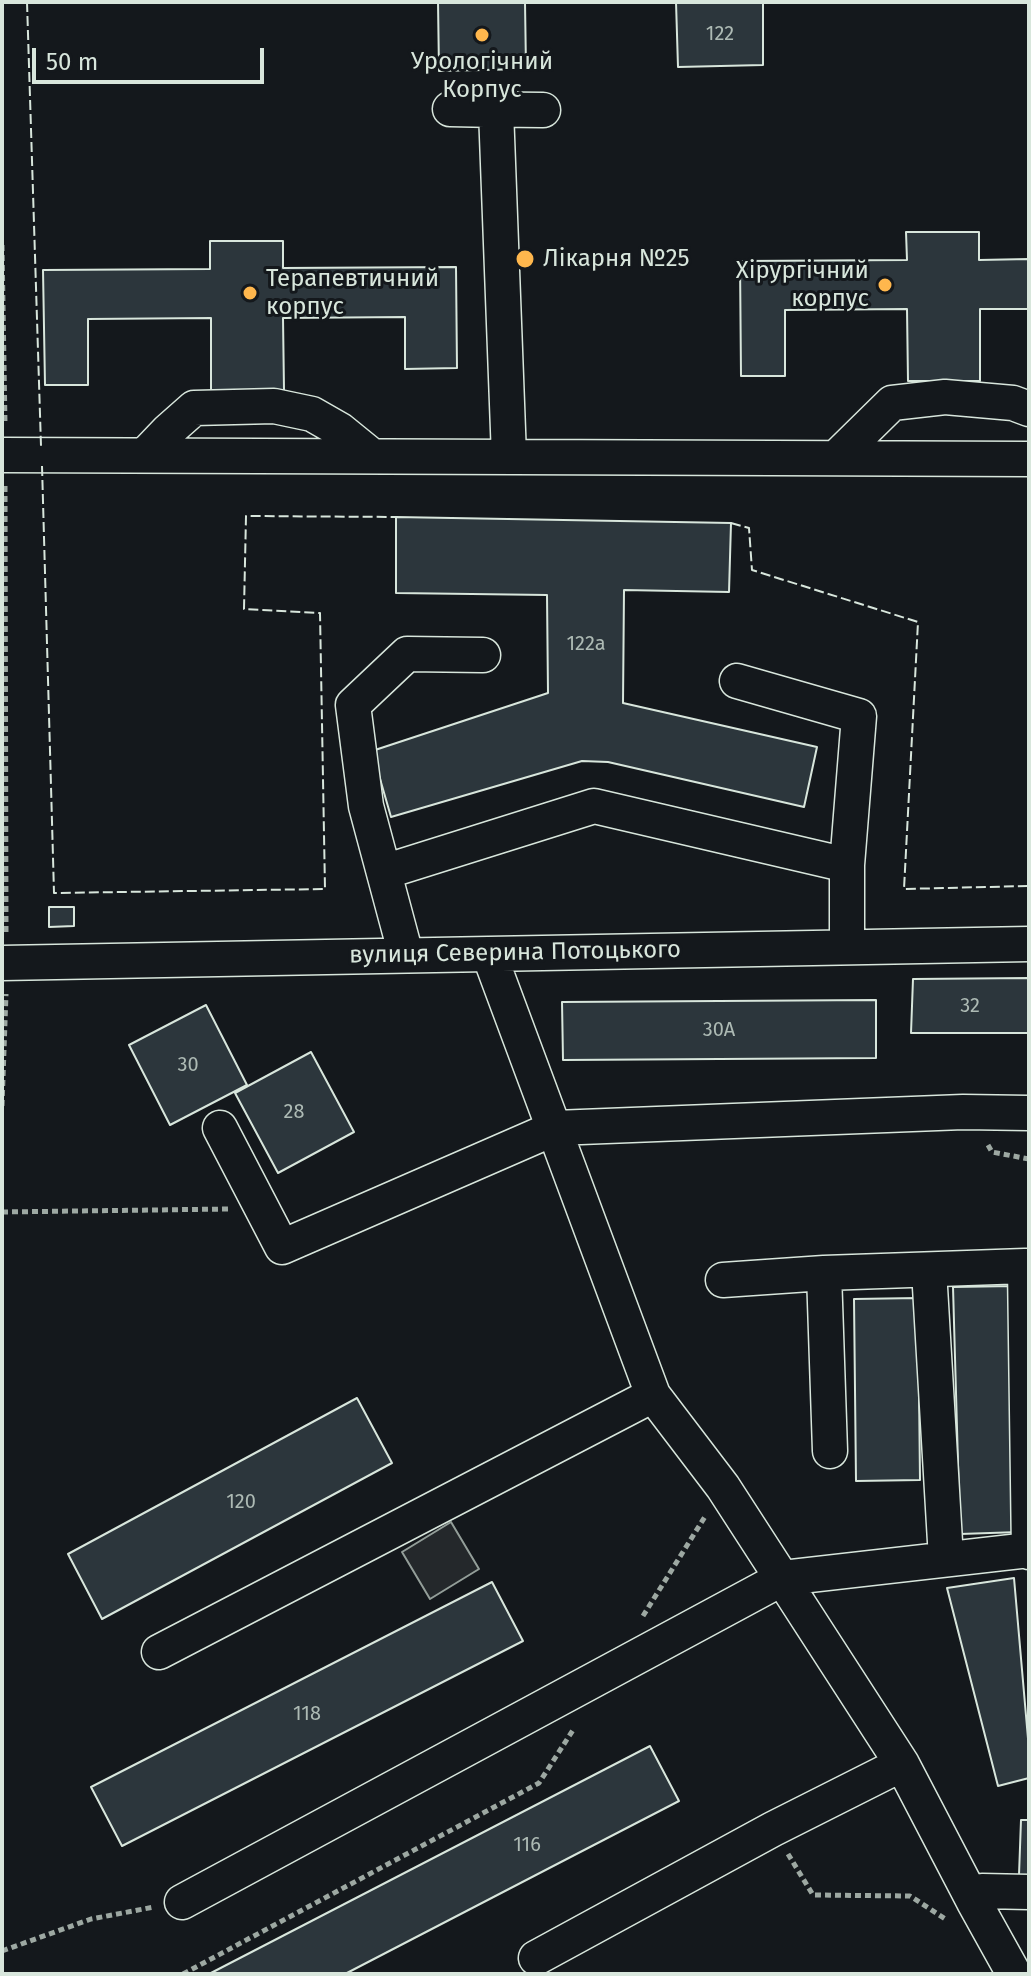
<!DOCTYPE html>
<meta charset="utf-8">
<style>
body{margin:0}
#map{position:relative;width:1031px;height:1976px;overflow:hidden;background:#14181c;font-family:"Fira Sans",sans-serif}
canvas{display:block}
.frame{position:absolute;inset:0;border:4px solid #d8e6dc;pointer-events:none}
.scale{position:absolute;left:32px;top:48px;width:232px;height:36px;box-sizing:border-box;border:4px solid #d8e6dc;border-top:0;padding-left:10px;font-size:24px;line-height:28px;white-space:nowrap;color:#d8e6dc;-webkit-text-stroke:6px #14181c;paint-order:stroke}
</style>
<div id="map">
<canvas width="1031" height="1976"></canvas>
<div class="frame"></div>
<div class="scale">50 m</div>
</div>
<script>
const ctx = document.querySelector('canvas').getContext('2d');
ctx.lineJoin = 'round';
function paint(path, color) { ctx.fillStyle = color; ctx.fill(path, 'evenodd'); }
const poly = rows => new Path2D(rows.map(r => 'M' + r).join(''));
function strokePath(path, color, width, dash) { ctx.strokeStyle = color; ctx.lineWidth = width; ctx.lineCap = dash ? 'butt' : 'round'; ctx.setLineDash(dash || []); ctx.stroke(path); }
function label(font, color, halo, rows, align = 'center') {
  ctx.font = font + ' "Fira Sans",sans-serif'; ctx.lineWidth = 6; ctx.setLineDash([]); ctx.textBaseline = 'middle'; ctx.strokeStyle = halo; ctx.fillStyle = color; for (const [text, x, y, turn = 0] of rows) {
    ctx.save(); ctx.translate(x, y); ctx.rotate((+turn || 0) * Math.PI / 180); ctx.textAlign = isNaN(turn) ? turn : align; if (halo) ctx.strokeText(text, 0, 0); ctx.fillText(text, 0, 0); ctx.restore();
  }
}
const parking = poly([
 [451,1522,479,1569,430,1599,402,1552,451,1522]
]);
paint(parking, '#24282b');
strokePath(parking, '#939e99', 2);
const building = poly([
 [438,2,525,2,526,69,439,71,438,2],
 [676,2,763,2,763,65,678,67,676,2],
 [906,232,979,232,979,260,1029,259,1029,309,980,309,980,381,908,381,907,309,785,310,785,376,741,376,740,261,907,260,906,232],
 [210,241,283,241,283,268,456,267,457,368,405,369,405,317,283,318,284,390,211,390,211,318,88,319,88,385,45,385,43,270,210,269,210,241],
 [396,517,731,523,729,592,624,590,623,703,817,747,804,807,608,762,582,761,391,817,372,751,548,693,547,595,396,593,396,517],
 [49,907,74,907,74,926,49,927,49,907],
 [1029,978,1029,1033,911,1033,913,979,1029,978],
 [876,1000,876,1058,563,1060,562,1002,876,1000],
 [206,1005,247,1085,170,1125,129,1045,206,1005],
 [311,1052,354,1132,278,1173,235,1093,311,1052],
 [1013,1286,1020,1532,960,1534,953,1287,1013,1286],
 [918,1298,920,1480,856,1481,854,1299,918,1298],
 [357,1398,392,1463,102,1619,68,1554,357,1398],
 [1014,1578,1029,1750,1029,1778,998,1786,947,1588,1014,1578],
 [492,1582,523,1641,122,1846,91,1787,492,1582],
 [650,1746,679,1801,561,1862,345,1974,209,1974,650,1746],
 [1021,1820,1029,1820,1029,1876,1019,1875,1021,1820]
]);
paint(building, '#2c363c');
strokePath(building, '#d8e6dc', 2);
const minor = poly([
 [146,454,168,431,194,408,274,406,312,414,340,430,372,456],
 [2,455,1029,459],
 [509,457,496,110,450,109,543,110],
 [836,458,892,403,945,397,1013,403,1029,409],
 [737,681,859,716,847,865],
 [384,872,594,806,847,865,847,947],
 [489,954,653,1395,723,1487,902,1764,974,1902,1014,1974],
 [406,955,366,806,353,705,407,654,483,655],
 [2,963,1029,944],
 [220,1128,282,1247,555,1128,963,1112,1029,1113],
 [1029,1266,1025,1266,1029,1552],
 [929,1270,946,1559],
 [824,1273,830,1451],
 [723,1280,824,1273,1025,1266],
 [159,1652,653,1395],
 [182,1902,783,1578,1029,1550],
 [974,1902,982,1891,1029,1892],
 [536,1958,773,1829,902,1764]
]);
strokePath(minor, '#d8e6dc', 37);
strokePath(poly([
 [2,245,5,424],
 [5,486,6,932],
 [2,1106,6,994],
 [988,1145,992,1152,1029,1159],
 [2,1212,228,1209],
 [643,1616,706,1515],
 [788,1854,813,1895,910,1896,947,1920],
 [2,1951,91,1919,154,1907],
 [183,1974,539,1783,573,1730]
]), '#9da8a2', 5, [6, 4]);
strokePath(minor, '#14181c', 34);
strokePath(poly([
 [27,2,41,446],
 [42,466,54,893,325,889,320,613,244,609,246,516,396,517],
 [731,523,749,528,752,570,918,622,904,889,1029,886]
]), '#d8e6dc', 2, [10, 4]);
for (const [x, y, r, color] of [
 [482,35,8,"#ffb74d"],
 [525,259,10,"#ffb74d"],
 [885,285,8,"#ffb74d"],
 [250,293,8,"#ffb74d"]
]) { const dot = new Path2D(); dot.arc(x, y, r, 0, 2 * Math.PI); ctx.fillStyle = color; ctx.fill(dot); strokePath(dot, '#14181c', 3); }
label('20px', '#adbab4', null, [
 ["122",720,34],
 ["122а",586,644],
 ["32",970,1006],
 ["30А",719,1030],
 ["30",188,1065],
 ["28",294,1112],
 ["120",241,1502],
 ["118",307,1714],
 ["116",527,1845]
]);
label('24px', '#d8e6dc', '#14181c', [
 ["Урологічний",482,62,"center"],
 ["Корпус",482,90,"center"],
 ["Лікарня №25",543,259],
 ["Хірургічний",869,271,"right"],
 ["корпус",869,299,"right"],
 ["Терапевтичний",266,279],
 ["корпус",266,307]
], 'left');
label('24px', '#d8e6dc', '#14181c', [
 ["вулиця Северина Потоцького",515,953,-1]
]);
</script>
